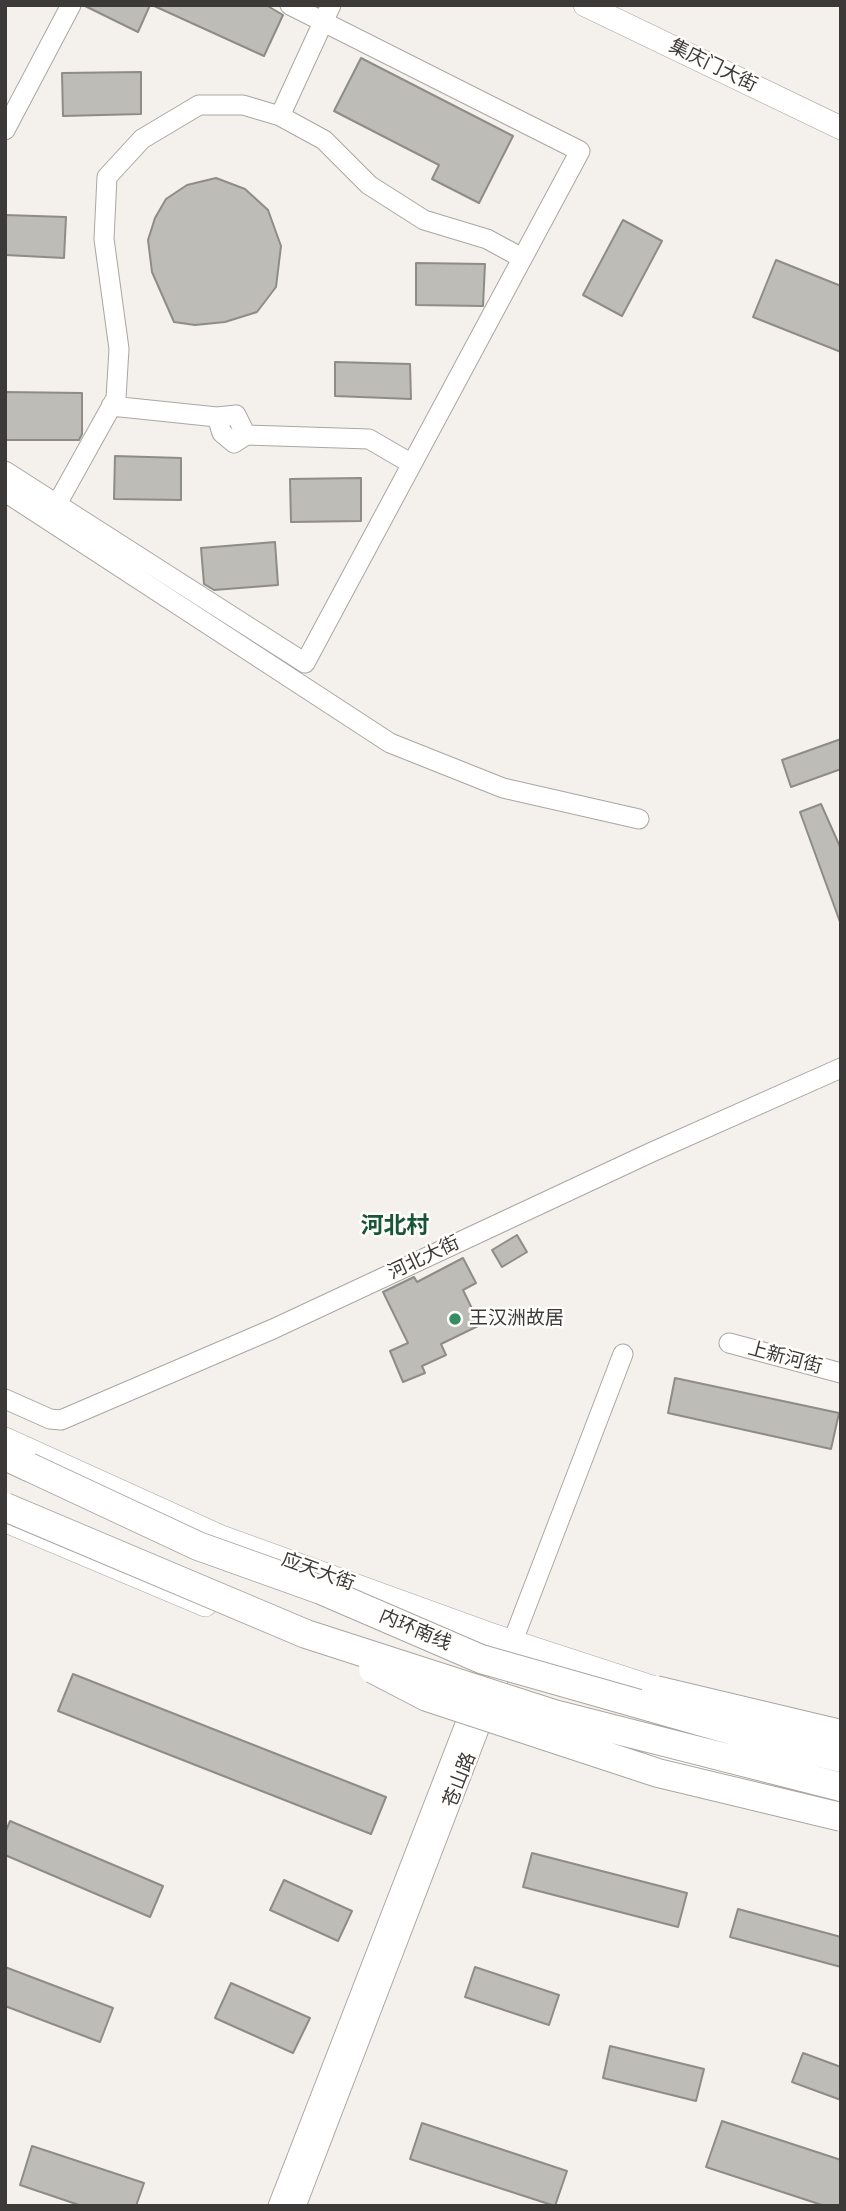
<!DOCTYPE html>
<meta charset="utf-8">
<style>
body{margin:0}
#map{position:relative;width:846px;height:2211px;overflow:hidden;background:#f4f0ec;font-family:"Noto Serif",serif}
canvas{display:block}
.frame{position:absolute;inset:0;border:7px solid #3c3a39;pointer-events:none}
</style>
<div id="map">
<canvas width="846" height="2211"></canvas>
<div class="frame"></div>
</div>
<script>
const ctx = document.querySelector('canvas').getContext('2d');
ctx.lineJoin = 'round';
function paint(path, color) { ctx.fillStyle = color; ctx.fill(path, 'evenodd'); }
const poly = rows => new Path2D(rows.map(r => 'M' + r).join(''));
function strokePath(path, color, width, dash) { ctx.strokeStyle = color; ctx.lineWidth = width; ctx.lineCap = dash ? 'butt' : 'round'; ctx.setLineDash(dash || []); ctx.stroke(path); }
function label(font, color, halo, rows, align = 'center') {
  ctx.font = font + ' "Noto Serif","Noto Sans SC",serif'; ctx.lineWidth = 5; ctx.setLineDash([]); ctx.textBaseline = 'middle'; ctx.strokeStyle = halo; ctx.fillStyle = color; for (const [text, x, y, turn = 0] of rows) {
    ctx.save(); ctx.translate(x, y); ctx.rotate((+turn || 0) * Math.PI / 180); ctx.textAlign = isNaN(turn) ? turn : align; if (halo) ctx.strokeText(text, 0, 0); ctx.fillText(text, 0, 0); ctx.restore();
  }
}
const building = poly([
 [83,5,150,5,138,32,83,5],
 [152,5,266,5,283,15,264,56,152,5],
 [361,58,513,136,479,203,432,179,439,165,334,111,361,58],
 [141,72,141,114,63,116,62,73,141,72],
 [216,178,245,189,268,210,281,246,276,287,257,312,225,322,195,325,174,322,152,272,148,240,155,218,166,199,187,185,216,178],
 [5,215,66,217,64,258,5,255,5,215],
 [623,220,662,241,622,316,583,295,623,220],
 [776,260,841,286,841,352,753,317,776,260],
 [416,263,485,264,483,306,416,305,416,263],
 [335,362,410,364,411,399,335,396,335,362],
 [5,392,82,393,82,434,79,440,5,440,5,392],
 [115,456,181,458,181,500,114,499,115,456],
 [361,478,361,521,291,522,290,479,361,478],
 [275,542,278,585,214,590,204,584,201,548,275,542],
 [841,739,841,769,791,787,782,760,841,739],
 [821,804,841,849,840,922,800,812,821,804],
 [517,1235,527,1252,502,1267,492,1250,517,1235],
 [463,1258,476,1283,463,1290,480,1325,441,1344,446,1355,422,1366,425,1373,403,1382,390,1351,408,1343,383,1292,414,1277,417,1282,463,1258],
 [675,1378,839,1413,831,1449,668,1413,675,1378],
 [73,1674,386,1797,371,1834,58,1711,73,1674],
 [10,1821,163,1886,150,1917,5,1855,5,1833,10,1821],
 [532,1853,687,1893,678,1927,523,1887,532,1853],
 [284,1880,352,1911,338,1941,270,1910,284,1880],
 [738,1909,841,1937,841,1967,730,1937,738,1909],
 [5,1967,113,2008,100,2042,5,2006,5,1967],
 [475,1967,559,1995,549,2025,465,1997,475,1967],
 [231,1983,310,2018,293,2053,215,2018,231,1983],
 [610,2046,704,2069,696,2101,603,2078,610,2046],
 [803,2053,841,2067,841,2100,792,2082,803,2053],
 [722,2121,841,2160,841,2206,825,2206,706,2167,722,2121],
 [422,2123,567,2171,555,2206,410,2159,422,2123],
 [32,2146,144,2183,136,2206,82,2206,20,2185,32,2146]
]);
paint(building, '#bebcb7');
strokePath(building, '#8e8c87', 2);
const minor = poly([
 [280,116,324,140,369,185,424,220,487,239,522,258],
 [5,130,71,5],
 [111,406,217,417,222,433,234,443,246,435,369,439,412,464],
 [217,417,236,415,246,435],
 [5,471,305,663,580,151,290,5],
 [5,492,390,743,503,788,639,819],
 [57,504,116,398,119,349,104,239,107,177,142,139,199,105,243,105,280,116,331,5],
 [729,1343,841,1373],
 [5,1399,50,1419,61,1420,273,1329,652,1152,841,1068],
 [278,2206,474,1701],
 [296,2206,623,1354]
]);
const major = poly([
 [585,5,841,128],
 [5,1439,219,1536,495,1636,673,1694],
 [8,1522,205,1605],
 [623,1745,830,1800]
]);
const highway = poly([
 [5,1456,29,1467]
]);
strokePath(minor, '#aba6a2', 21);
strokePath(major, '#aba6a2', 24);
strokePath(highway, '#aba6a2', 30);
strokePath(minor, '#fff', 19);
strokePath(major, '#fff', 23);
strokePath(highway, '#fff', 28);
const highwayBridge = poly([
 [29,1467,198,1546,321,1590,481,1659,759,1738,841,1758],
 [5,1507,306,1634,554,1714,841,1787],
 [373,1669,427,1697,658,1773,841,1817],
 [656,1690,841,1734]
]);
strokePath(highwayBridge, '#aba6a2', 30, []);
strokePath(highwayBridge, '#fff', 28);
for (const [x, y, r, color] of [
 [455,1319,7,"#368d61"]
]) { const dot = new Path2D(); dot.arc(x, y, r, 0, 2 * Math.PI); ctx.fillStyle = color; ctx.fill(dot); strokePath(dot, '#fffefd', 2.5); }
label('19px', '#3c3a39', '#fffefd', [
 ["集庆门大街",713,66,26],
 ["河北大街",424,1258,-25],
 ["上新河街",785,1358,15],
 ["应天大街",318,1572,20],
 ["内环南线",415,1630,23],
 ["苍山路",460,1780,-69]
]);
label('19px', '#3c3a39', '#fffefd', [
 ["王汉洲故居",469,1319]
], 'left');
label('bold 23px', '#195638', '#fffefd', [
 ["河北村",395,1226]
]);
</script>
